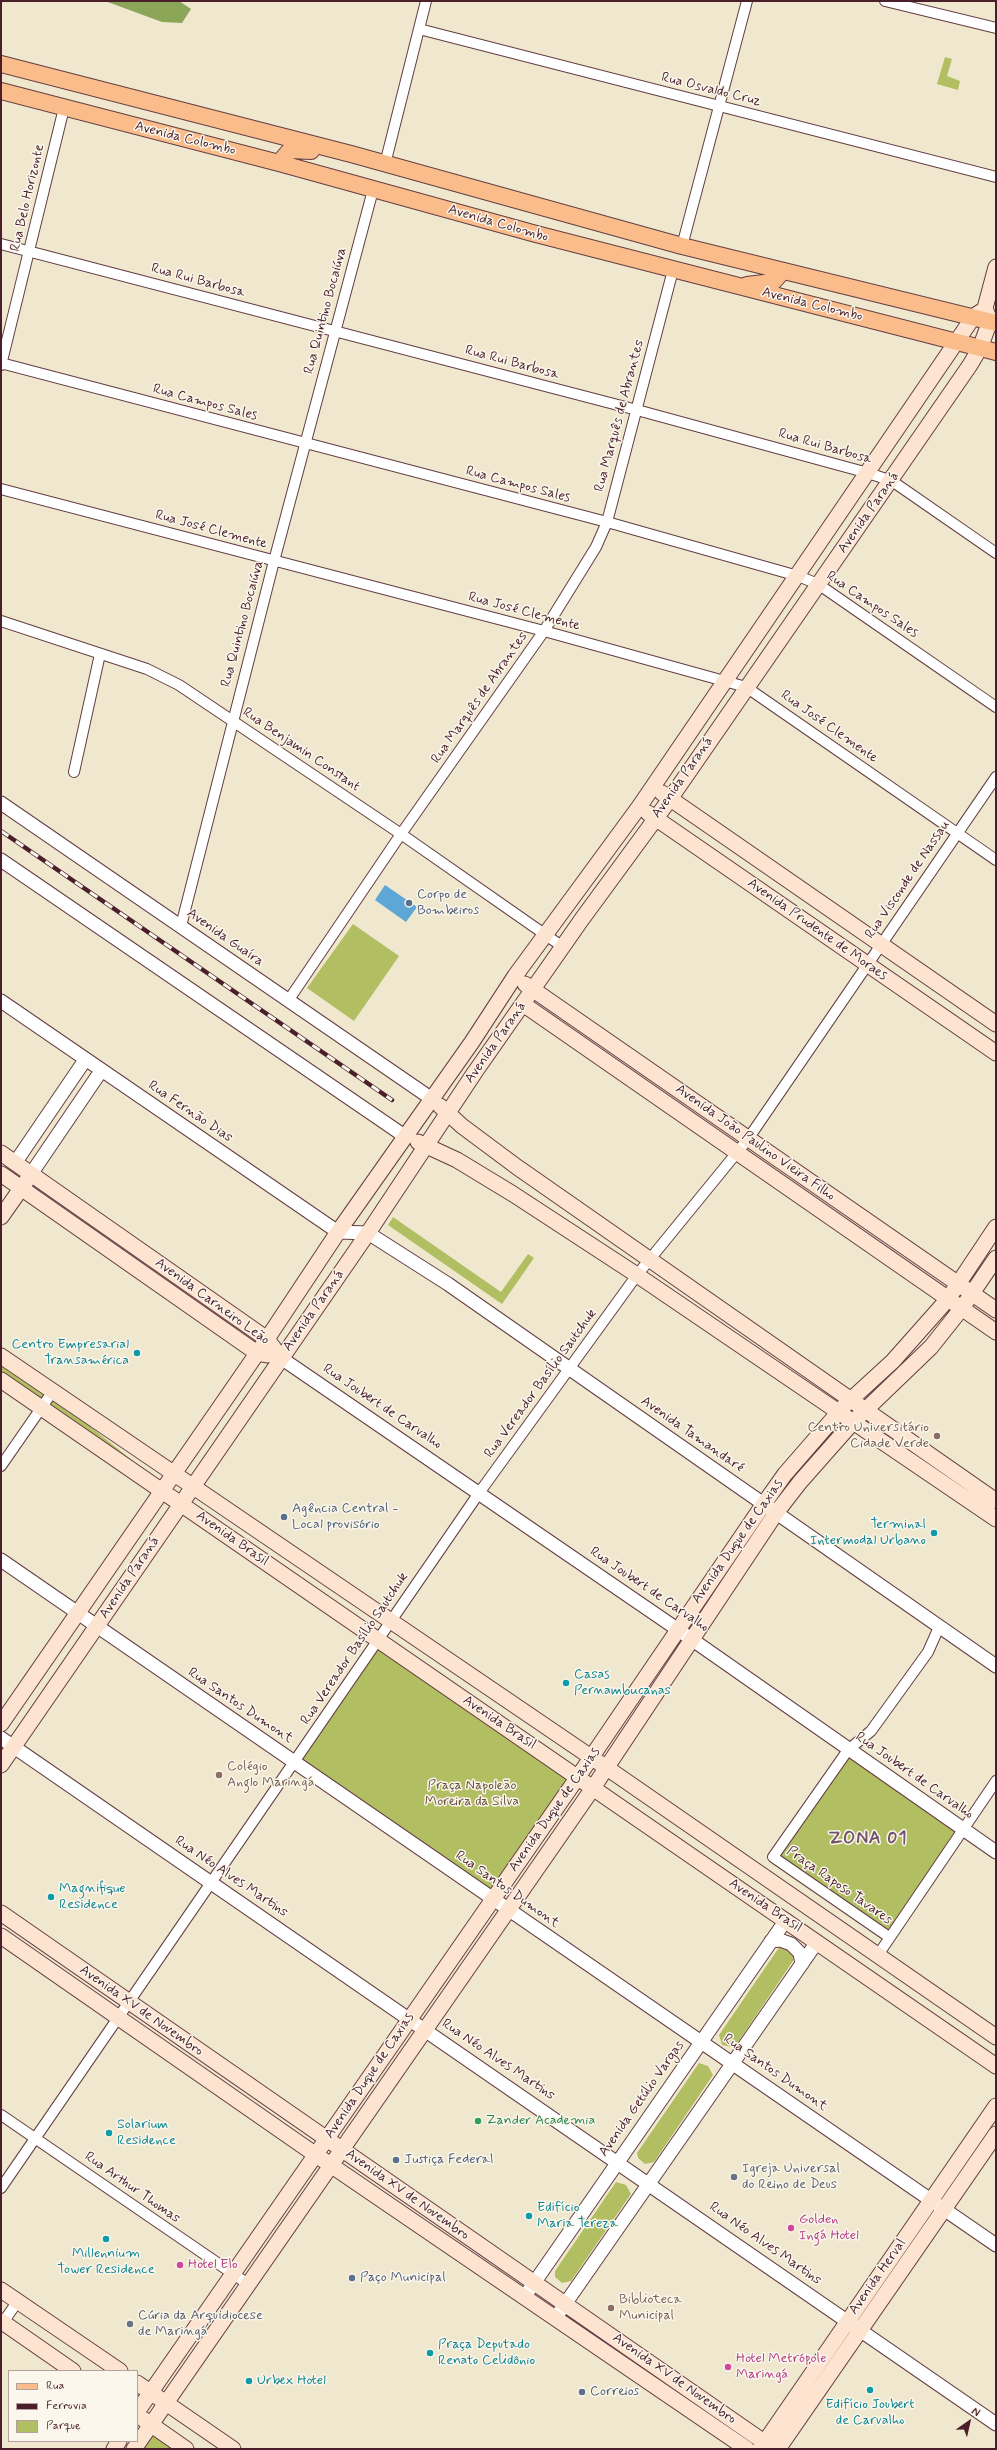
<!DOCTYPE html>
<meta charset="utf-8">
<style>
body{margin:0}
#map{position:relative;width:997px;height:2450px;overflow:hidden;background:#f0e8ce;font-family:Mynerve,sans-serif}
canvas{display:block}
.frame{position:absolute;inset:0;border:2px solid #4a1f2b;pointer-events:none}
.legend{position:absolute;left:8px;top:2370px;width:130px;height:72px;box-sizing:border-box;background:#fbf7ec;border:1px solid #b4a19f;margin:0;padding:5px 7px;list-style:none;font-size:12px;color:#4a1f2b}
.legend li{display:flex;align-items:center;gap:8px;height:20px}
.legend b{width:20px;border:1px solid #b4a19f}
.north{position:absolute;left:949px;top:2402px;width:40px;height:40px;-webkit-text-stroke:3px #fbf7ec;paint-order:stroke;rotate:34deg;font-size:11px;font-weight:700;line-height:16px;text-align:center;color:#4a1f2b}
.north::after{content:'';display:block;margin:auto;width:14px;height:18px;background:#4a1f2b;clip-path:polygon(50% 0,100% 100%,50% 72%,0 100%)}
</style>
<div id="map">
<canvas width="997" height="2450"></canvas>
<div class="frame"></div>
<ul class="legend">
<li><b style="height:5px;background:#f9bc8a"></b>Rua</li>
<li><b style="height:5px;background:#4a1f2b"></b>Ferrovia</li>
<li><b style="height:11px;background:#b1bf62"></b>Parque</li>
</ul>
<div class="north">N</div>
</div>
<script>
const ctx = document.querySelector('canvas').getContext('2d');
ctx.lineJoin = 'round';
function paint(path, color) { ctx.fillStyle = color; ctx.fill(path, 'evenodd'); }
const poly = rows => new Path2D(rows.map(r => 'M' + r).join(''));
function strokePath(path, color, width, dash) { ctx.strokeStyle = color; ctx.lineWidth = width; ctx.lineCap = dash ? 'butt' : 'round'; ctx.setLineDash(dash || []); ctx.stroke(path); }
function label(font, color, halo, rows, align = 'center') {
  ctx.font = font + ' Mynerve,sans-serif'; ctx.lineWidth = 3; ctx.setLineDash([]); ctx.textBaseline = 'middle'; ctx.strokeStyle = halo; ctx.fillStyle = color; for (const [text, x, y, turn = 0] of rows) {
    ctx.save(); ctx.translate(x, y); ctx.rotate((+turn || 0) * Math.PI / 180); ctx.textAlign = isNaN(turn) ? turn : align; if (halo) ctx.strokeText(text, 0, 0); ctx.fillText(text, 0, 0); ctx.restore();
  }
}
paint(poly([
 [945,57,952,59,947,76,960,81,958,90,937,84],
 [353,924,399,956,354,1021,307,988],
 [393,1217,501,1292,528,1254,534,1258,502,1304,388,1225],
 [1,1361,51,1395,164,1486,1,1374],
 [377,1640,578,1777,493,1900,294,1762],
 [848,1750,963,1829,889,1937,773,1857],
 [780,1946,793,1951,795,1958,736,2045,732,2047,722,2045,719,2035],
 [699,2063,708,2066,713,2075,654,2162,645,2164,638,2158,637,2153],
 [616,2182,626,2185,631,2194,571,2281,562,2283,555,2277,555,2271],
 [150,2424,187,2449,134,2449]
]), '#b1bf62');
paint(poly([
 [105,1,179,1,191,9,182,23,162,22]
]), '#8ca658');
paint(poly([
 [385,885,417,907,406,922,375,900]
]), '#5ea6d5');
const minor = poly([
 [885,1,996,28],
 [419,29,996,177],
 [385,164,426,1],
 [1,244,637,410,868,473,892,481,996,553],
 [682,246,747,1],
 [1,363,607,522,798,576,818,584,996,707],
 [1,365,64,108],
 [1,489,544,631,746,687,996,860],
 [1,621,147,669,179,685,401,834,563,947],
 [74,772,100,654],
 [181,926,274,561,373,190],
 [288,1001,401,834,544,631,596,547,607,522,673,270],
 [1,1466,53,1391],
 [889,1937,773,1857,848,1750,871,1731,928,1652,939,1627],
 [878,1955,996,1781],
 [1,2115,248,2284],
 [1,2188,479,1493,637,1275,748,1139,996,777],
 [1,2325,18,2301]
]);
const tertiary = poly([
 [1,803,432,1099],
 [1,860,406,1137],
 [1,1001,338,1232,368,1233,448,1284,996,1666],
 [15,1163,85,1060],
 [31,1174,101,1071],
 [281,1358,677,1629,996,1852],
 [1,1560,996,2245],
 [1,1738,996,2424],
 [771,1941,780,1940,791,1944,800,1953,802,1964],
 [525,2296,786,1920],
 [556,2317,817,1942]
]);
const secondary = poly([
 [662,793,996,1024],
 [648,813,996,1053],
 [525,984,996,1310],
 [523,1004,996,1332],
 [440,1106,462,1126,517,1167,996,1501],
 [418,1142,457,1160,513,1194,637,1275,996,1519],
 [1,1153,267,1339,281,1358],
 [1,1174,257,1353,267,1355],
 [1,1217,27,1180],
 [1,1356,607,1768,996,2037],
 [1,1380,996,2066],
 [1,1724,267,1339,338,1232,472,1042,515,976,639,807,974,316,982,311],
 [1,1765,368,1233,475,1072,582,919,670,799,970,365,980,348,990,321,985,308,996,267],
 [1,1913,774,2449],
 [1,1936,316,2155,747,2449],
 [1,2290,120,2371],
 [1,2321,73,2371],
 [137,2383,233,2449],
 [137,2412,582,1771,763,1505,785,1474,845,1405,893,1361,948,1299,996,1227],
 [143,2419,186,2449],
 [114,2449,119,2441],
 [134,2449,593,1788,776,1513,800,1482,853,1422,931,1347,962,1308,996,1258],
 [760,2449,996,2106],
 [778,2449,996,2134]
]);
const primary = poly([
 [1,64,351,154,682,246,996,323],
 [1,91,279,163,536,234,996,352],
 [279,163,290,150,311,151],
 [747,285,773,282,783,271]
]);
strokePath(minor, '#633d43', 12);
strokePath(tertiary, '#633d43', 15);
strokePath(secondary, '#633d43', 17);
strokePath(primary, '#633d43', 18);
strokePath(minor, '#fff', 10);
strokePath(tertiary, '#fff', 13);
strokePath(secondary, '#fde4d0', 15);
strokePath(primary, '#f9bc8a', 16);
const rail = poly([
 [1,831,392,1100]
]);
strokePath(rail, '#4a1f2b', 4.5);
strokePath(rail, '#fbf7ec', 3, [9]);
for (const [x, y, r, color] of [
 [409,903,4,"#5c6f8a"],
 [137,1353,4,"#0f9aa8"],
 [937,1436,4,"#8d6e63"],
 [284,1517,4,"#5c6f8a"],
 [934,1533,4,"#0f9aa8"],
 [566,1683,4,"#0f9aa8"],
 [219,1775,4,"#8d6e63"],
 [51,1897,4,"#0f9aa8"],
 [478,2121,4,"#2e9e5b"],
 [109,2133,4,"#0f9aa8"],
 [396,2160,4,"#5c6f8a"],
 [734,2177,4,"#6b7280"],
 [529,2216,4,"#0f9aa8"],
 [791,2228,4,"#d1479c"],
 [106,2239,4,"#0f9aa8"],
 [180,2265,4,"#d1479c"],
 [352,2278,4,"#5c6f8a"],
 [611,2308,4,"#8d6e63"],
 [130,2324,4,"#6b7280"],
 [430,2353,4,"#0f9aa8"],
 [728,2367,4,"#d1479c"],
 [249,2381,4,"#0f9aa8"],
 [870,2390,4,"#0f9aa8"],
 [582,2392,4,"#5c6f8a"]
]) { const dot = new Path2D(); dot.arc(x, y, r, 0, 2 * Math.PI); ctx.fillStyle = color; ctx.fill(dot); strokePath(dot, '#fbf7ec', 1.5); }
label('14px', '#4a1f2b', '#fbf7ec', [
 ["Rua Osvaldo Cruz",711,90,14],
 ["Avenida Colombo",185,139,14],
 ["Rua Belo Horizonte",28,198,-77],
 ["Avenida Colombo",498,224,16],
 ["Rua Rui Barbosa",198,281,15],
 ["Avenida Colombo",812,305,14],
 ["Rua Quintino Bocaiúva",326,311,-75],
 ["Rua Rui Barbosa",512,363,15],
 ["Rua Campos Sales",205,403,15],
 ["Rua Marquês de Abrantes",620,416,-75],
 ["Rua Rui Barbosa",825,447,16],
 ["Rua Campos Sales",518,485,15],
 ["Avenida Paraná",869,513,-55],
 ["Rua José Clemente",211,530,15],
 ["Rua Campos Sales",872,605,34],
 ["Rua José Clemente",524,612,15],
 ["Rua Quintino Bocaiúva",243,624,-75],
 ["Rua Marquês de Abrantes",480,698,-55],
 ["Rua José Clemente",829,727,35],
 ["Rua Benjamin Constant",301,750,34],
 ["Avenida Paraná",683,778,-55],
 ["Rua Visconde de Nassau",908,880,-56],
 ["Avenida Prudente de Moraes",817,930,35],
 ["Avenida Guaíra",225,938,35],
 ["Avenida Paraná",496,1043,-55],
 ["Rua Fernão Dias",190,1112,34],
 ["Avenida João Paulino Vieira Filho",755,1143,35],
 ["Avenida Carneiro Leão",212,1302,36],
 ["Avenida Paraná",314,1311,-55],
 ["Rua Vereador Basílio Sautchuk",541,1384,-54],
 ["Rua Joubert de Carvalho",382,1407,34],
 ["Avenida Tamandaré",692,1435,35],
 ["Avenida Brasil",232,1539,35],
 ["Avenida Duque de Caxias",738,1542,-55],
 ["Avenida Paraná",130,1578,-56],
 ["Rua Joubert de Carvalho",649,1590,34],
 ["Rua Vereador Basílio Sautchuk",355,1649,-56],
 ["Rua Santos Dumont",240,1706,34],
 ["Avenida Brasil",499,1723,34],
 ["Rua Joubert de Carvalho",914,1776,35],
 ["Avenida Duque de Caxias",555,1810,-55],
 ["Rua Néo Alves Martins",231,1877,34],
 ["Praça Raposo Tavares",839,1886,35],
 ["Rua Santos Dumont",507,1890,35],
 ["Avenida Brasil",765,1906,34],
 ["Avenida XV de Novembro",141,2011,35],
 ["Rua Néo Alves Martins",498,2060,34],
 ["Rua Santos Dumont",775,2073,35],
 ["Avenida Duque de Caxias",370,2076,-56],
 ["Avenida Getúlio Vargas",642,2099,-55],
 ["Rua Arthur Thomas",132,2188,35],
 ["Avenida XV de Novembro",407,2195,35],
 ["Rua Néo Alves Martins",765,2244,35],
 ["Avenida Herval",878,2277,-55],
 ["Avenida XV de Novembro",674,2379,35]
]);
label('14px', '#4e5e75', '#fbf7ec', [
 ["Corpo de",417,895],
 ["Bombeiros",417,911],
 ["Agência Central -",292,1509],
 ["Local provisório",292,1525],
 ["Justiça Federal",404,2160],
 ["Paço Municipal",360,2278],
 ["Correios",590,2392]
], 'left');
label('14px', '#0d838f', '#fbf7ec', [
 ["Centro Empresarial",129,1345,"right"],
 ["Transamérica",129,1361,"right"],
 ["Terminal",926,1525,"right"],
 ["Intermodal Urbano",926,1541,"right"],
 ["Casas",574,1675],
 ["Pernambucanas",574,1691],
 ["Magnifique",59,1889],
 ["Residence",59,1905],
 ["Solarium",117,2125],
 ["Residence",117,2141],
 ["Edifício",537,2208],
 ["Maria Tereza",537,2224],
 ["Millennium",106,2254,"center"],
 ["Tower Residence",106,2270,"center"],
 ["Praça Deputado",438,2345],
 ["Renato Celidônio",438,2361],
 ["Urbex Hotel",257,2381],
 ["Edifício Joubert",870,2405,"center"],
 ["de Carvalho",870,2421,"center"]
], 'left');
label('14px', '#785e54', '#fbf7ec', [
 ["Centro Universitário",929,1428,"right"],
 ["Cidade Verde",929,1444,"right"],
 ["Colégio",227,1767],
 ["Anglo Maringá",227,1783],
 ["Biblioteca",619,2300],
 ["Municipal",619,2316]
], 'left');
label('14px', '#694f3c', '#fbf7ec', [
 ["Praça Napoleão",472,1786],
 ["Moreira da Silva",472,1802]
]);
label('14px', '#27864d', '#fbf7ec', [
 ["Zander Academia",486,2121]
], 'left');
label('14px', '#5b616d', '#fbf7ec', [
 ["Igreja Universal",742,2169],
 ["do Reino de Deus",742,2185],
 ["Cúria da Arquidiocese",138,2316],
 ["de Maringá",138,2332]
], 'left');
label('14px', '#b23c85', '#fbf7ec', [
 ["Golden",799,2220],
 ["Ingá Hotel",799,2236],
 ["Hotel Elo",188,2265],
 ["Hotel Metrópole",736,2359],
 ["Maringá",736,2375]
], 'left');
ctx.letterSpacing = '1px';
label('bold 18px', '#73526a', '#fbf7ec', [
 ["ZONA 01",868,1839]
]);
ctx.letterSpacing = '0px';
</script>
